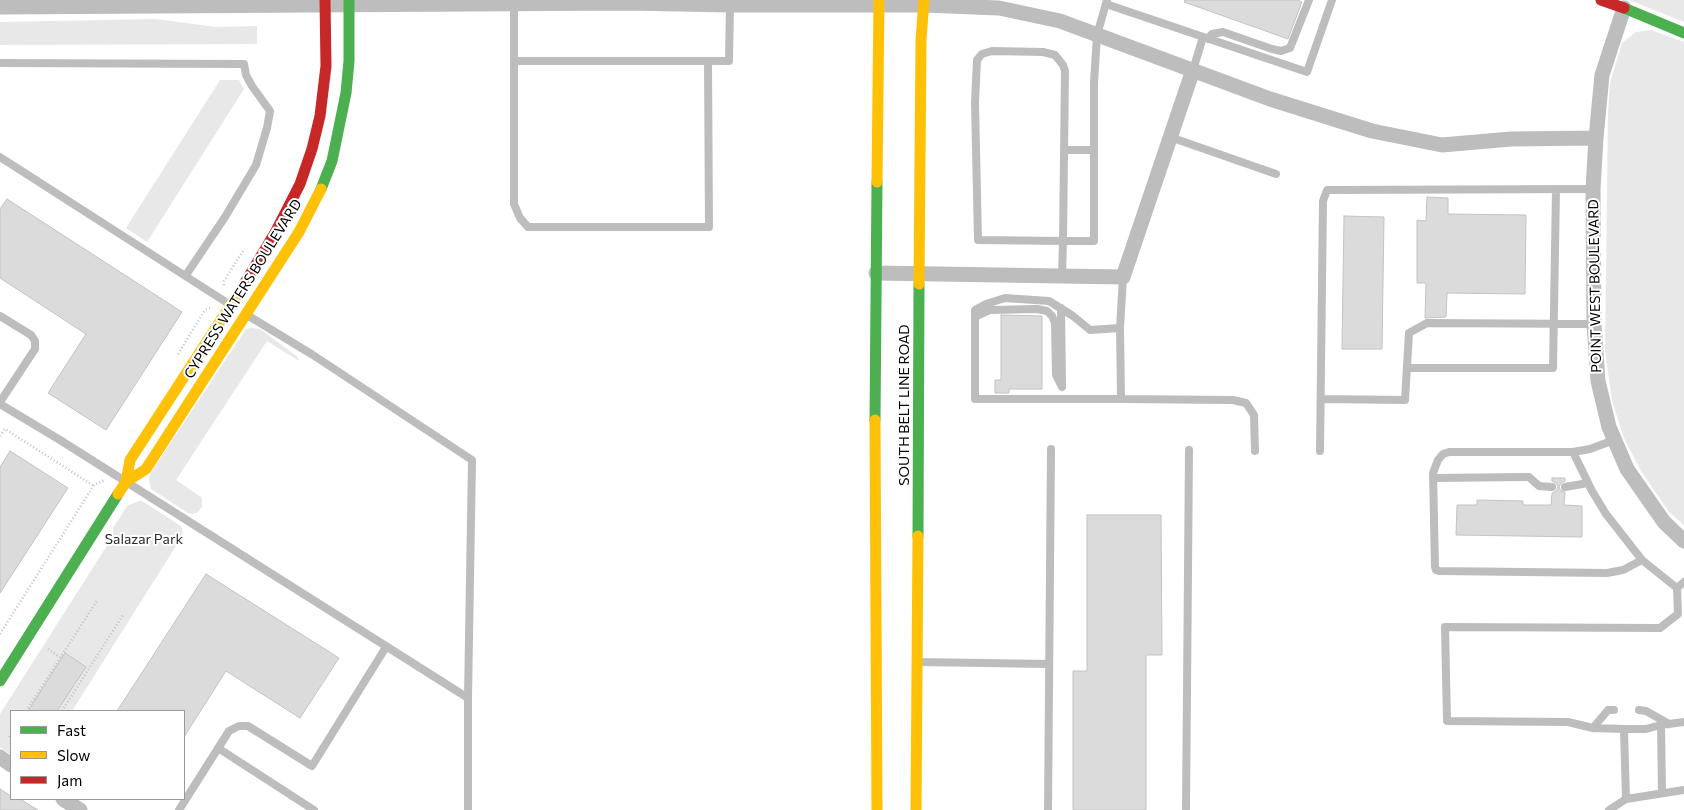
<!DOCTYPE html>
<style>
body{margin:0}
#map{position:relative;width:1684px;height:810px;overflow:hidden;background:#fff;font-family:Commissioner,sans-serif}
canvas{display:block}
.legend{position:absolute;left:10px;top:710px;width:175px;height:90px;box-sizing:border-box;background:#fff;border:1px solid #999;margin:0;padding:6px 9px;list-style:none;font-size:15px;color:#000}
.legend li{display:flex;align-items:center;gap:10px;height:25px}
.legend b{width:25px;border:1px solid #999}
</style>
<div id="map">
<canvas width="1684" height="810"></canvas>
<ul class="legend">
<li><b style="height:6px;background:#4caf50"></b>Fast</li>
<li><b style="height:6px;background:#ffc107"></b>Slow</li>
<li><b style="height:6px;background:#c62828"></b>Jam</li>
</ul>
</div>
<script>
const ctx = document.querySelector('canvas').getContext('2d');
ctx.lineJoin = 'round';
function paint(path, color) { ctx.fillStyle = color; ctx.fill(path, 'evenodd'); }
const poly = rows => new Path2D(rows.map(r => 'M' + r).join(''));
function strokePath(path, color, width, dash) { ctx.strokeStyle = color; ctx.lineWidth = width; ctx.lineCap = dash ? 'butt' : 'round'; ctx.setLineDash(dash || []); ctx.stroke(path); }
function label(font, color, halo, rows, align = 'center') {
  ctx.font = font + ' Commissioner,sans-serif'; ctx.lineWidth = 4; ctx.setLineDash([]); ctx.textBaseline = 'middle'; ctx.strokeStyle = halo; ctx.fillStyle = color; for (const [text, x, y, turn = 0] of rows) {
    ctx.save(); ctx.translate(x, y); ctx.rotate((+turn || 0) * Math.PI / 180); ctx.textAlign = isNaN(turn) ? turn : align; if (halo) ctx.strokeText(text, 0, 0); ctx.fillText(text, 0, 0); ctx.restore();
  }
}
paint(poly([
 [1629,0,1684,0,1684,22],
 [156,19,216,27,257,26,257,44,0,45,0,22],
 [1651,30,1684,42,1684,525,1669,512,1641,471,1624,438,1612,401,1605,351,1608,112,1610,83,1622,43,1636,32],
 [220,80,239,80,244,89,147,242,126,228],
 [251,328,260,329,298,357,299,361,267,341,176,480,201,497,202,500,202,507,198,512,192,514,188,513,151,489,149,480,150,474,246,329],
 [139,501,142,501,181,526,183,533,181,538,72,711,11,711,11,755,0,747,0,714,113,536,113,528,127,506]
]), '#e8e8e8');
const building = poly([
 [1185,0,1298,0,1302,2,1288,39,1184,2,1185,0],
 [1427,197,1448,198,1448,214,1526,215,1525,294,1447,293,1446,317,1425,318,1426,283,1417,283,1417,220,1426,221,1427,197],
 [7,199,182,312,106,430,48,393,86,334,0,278,0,209,7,199],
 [1344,216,1384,217,1382,349,1342,349,1344,216],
 [1001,315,1042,316,1042,389,1009,389,1009,393,995,393,995,380,1001,380,1001,315],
 [10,451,68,488,0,593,0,467,10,451],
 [1552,478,1565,478,1565,481,1561,483,1559,487,1561,491,1565,492,1564,505,1582,506,1582,537,1456,535,1457,505,1477,505,1477,500,1523,501,1523,505,1551,505,1552,493,1556,491,1558,487,1556,483,1552,481,1552,478],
 [1087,515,1161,515,1162,655,1146,655,1146,810,1073,810,1073,671,1087,671,1087,515],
 [206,574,339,658,300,718,226,671,184,737,184,711,117,711,206,574],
 [65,653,86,667,57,711,28,711,65,653],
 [0,789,11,796,11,799,20,799,38,810,0,810,0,789]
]);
paint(building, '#dbdbdb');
strokePath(building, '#c3c3c3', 1);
strokePath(poly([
 [224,285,224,281,243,251],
 [178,354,205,310,210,308],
 [0,436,5,429,94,486],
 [0,634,94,485,105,480],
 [48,649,60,657],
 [26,711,98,599],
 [62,711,123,615],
 [9,737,11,734]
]), '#c2c2c2', 2.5, [1, 2.5]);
strokePath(poly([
 [514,4,514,204,520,218,528,227,709,227,708,61,729,61,730,5],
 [1106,4,1307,72,1332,0],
 [1208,39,1212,34,1223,32,1272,49,1281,51,1290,48,1309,0],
 [992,51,1043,52,1055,55,1063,65,1065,71,1063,241,978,240,975,103,977,60,982,54,992,51],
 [514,61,708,61],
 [0,63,244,64,246,75,252,86,270,111,267,128,256,165,225,217,186,275],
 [1193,70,1203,37],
 [1170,137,1276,174],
 [1064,150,1093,150],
 [0,157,229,304],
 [1062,276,1063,241,1094,241,1094,83,1097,35,1107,0],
 [1123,277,1120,328,1121,399,1233,400,1246,403,1254,415,1255,451],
 [1061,308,1062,385],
 [247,315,313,355,472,460,468,698],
 [0,316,31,335,35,341,35,349,0,402],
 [975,317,990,310,1037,309,1047,311,1052,316,1055,323,1056,375,1062,387],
 [1120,328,1090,330,1073,316,1049,301,1005,298,986,304,975,310,975,399,1121,399],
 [1407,368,1553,368,1556,190],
 [1321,399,1405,400,1409,333,1427,323,1594,324],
 [0,404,60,440,468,698,468,810],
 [1614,440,1590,449,1573,452,1449,452,1443,454,1438,460,1433,473,1435,567,1436,570,1439,571,1607,573,1623,570,1642,560],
 [1320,451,1323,201,1327,190,1593,189],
 [1573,452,1592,491,1606,514,1642,560,1677,588,1684,582],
 [1433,478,1525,477,1529,477,1539,486,1552,487],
 [1565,487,1588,483],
 [1677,588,1678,614,1660,628,1445,627,1447,721,1568,722,1593,728,1624,729,1646,729,1661,725,1684,722],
 [918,662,1049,664],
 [1639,710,1646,711,1669,724],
 [1661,725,1662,793],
 [1593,728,1608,710,1614,710],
 [1624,729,1626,799],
 [218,748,314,810],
 [179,810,229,731,239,726,248,726,312,766,386,647],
 [1048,810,1051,449],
 [1186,810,1189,450],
 [1609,810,1626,799,1684,790]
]), '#bdbdbd', 8);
strokePath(poly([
 [0,7,627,3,730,5,924,5,999,8,1060,21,1270,99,1372,131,1442,145,1511,139,1596,138],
 [1624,8,1602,75,1596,138,1593,189,1594,324,1598,381,1609,427,1627,469,1664,522,1684,541],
 [876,273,1123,277,1193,70],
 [0,757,11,765],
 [63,799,80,810]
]), '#bdbdbd', 15);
strokePath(poly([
 [1624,8,1684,33],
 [321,189,332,161,346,93,349,61,349,0],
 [875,420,877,182],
 [918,536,919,284],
 [0,681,118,494]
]), '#4caf50', 11);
strokePath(poly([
 [877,182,879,0],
 [919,284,921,40,924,0],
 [875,420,877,810],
 [126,482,146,469,299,232,321,189],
 [118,494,126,482,130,460,243,286],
 [916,810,918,536]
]), '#ffc107', 11);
strokePath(poly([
 [1601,0,1624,8],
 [243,286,276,231,300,184,312,149,320,116,326,66,325,0]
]), '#c62828', 11);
label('14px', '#000', '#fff', [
 ["POINT WEST BOULEVARD",1595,286,-91],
 ["CYPRESS WATERS BOULEVARD",243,289,-58],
 ["SOUTH BELT LINE ROAD",904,405,-90]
]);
label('14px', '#2c2c2c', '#fff', [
 ["Salazar Park",144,539]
]);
</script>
